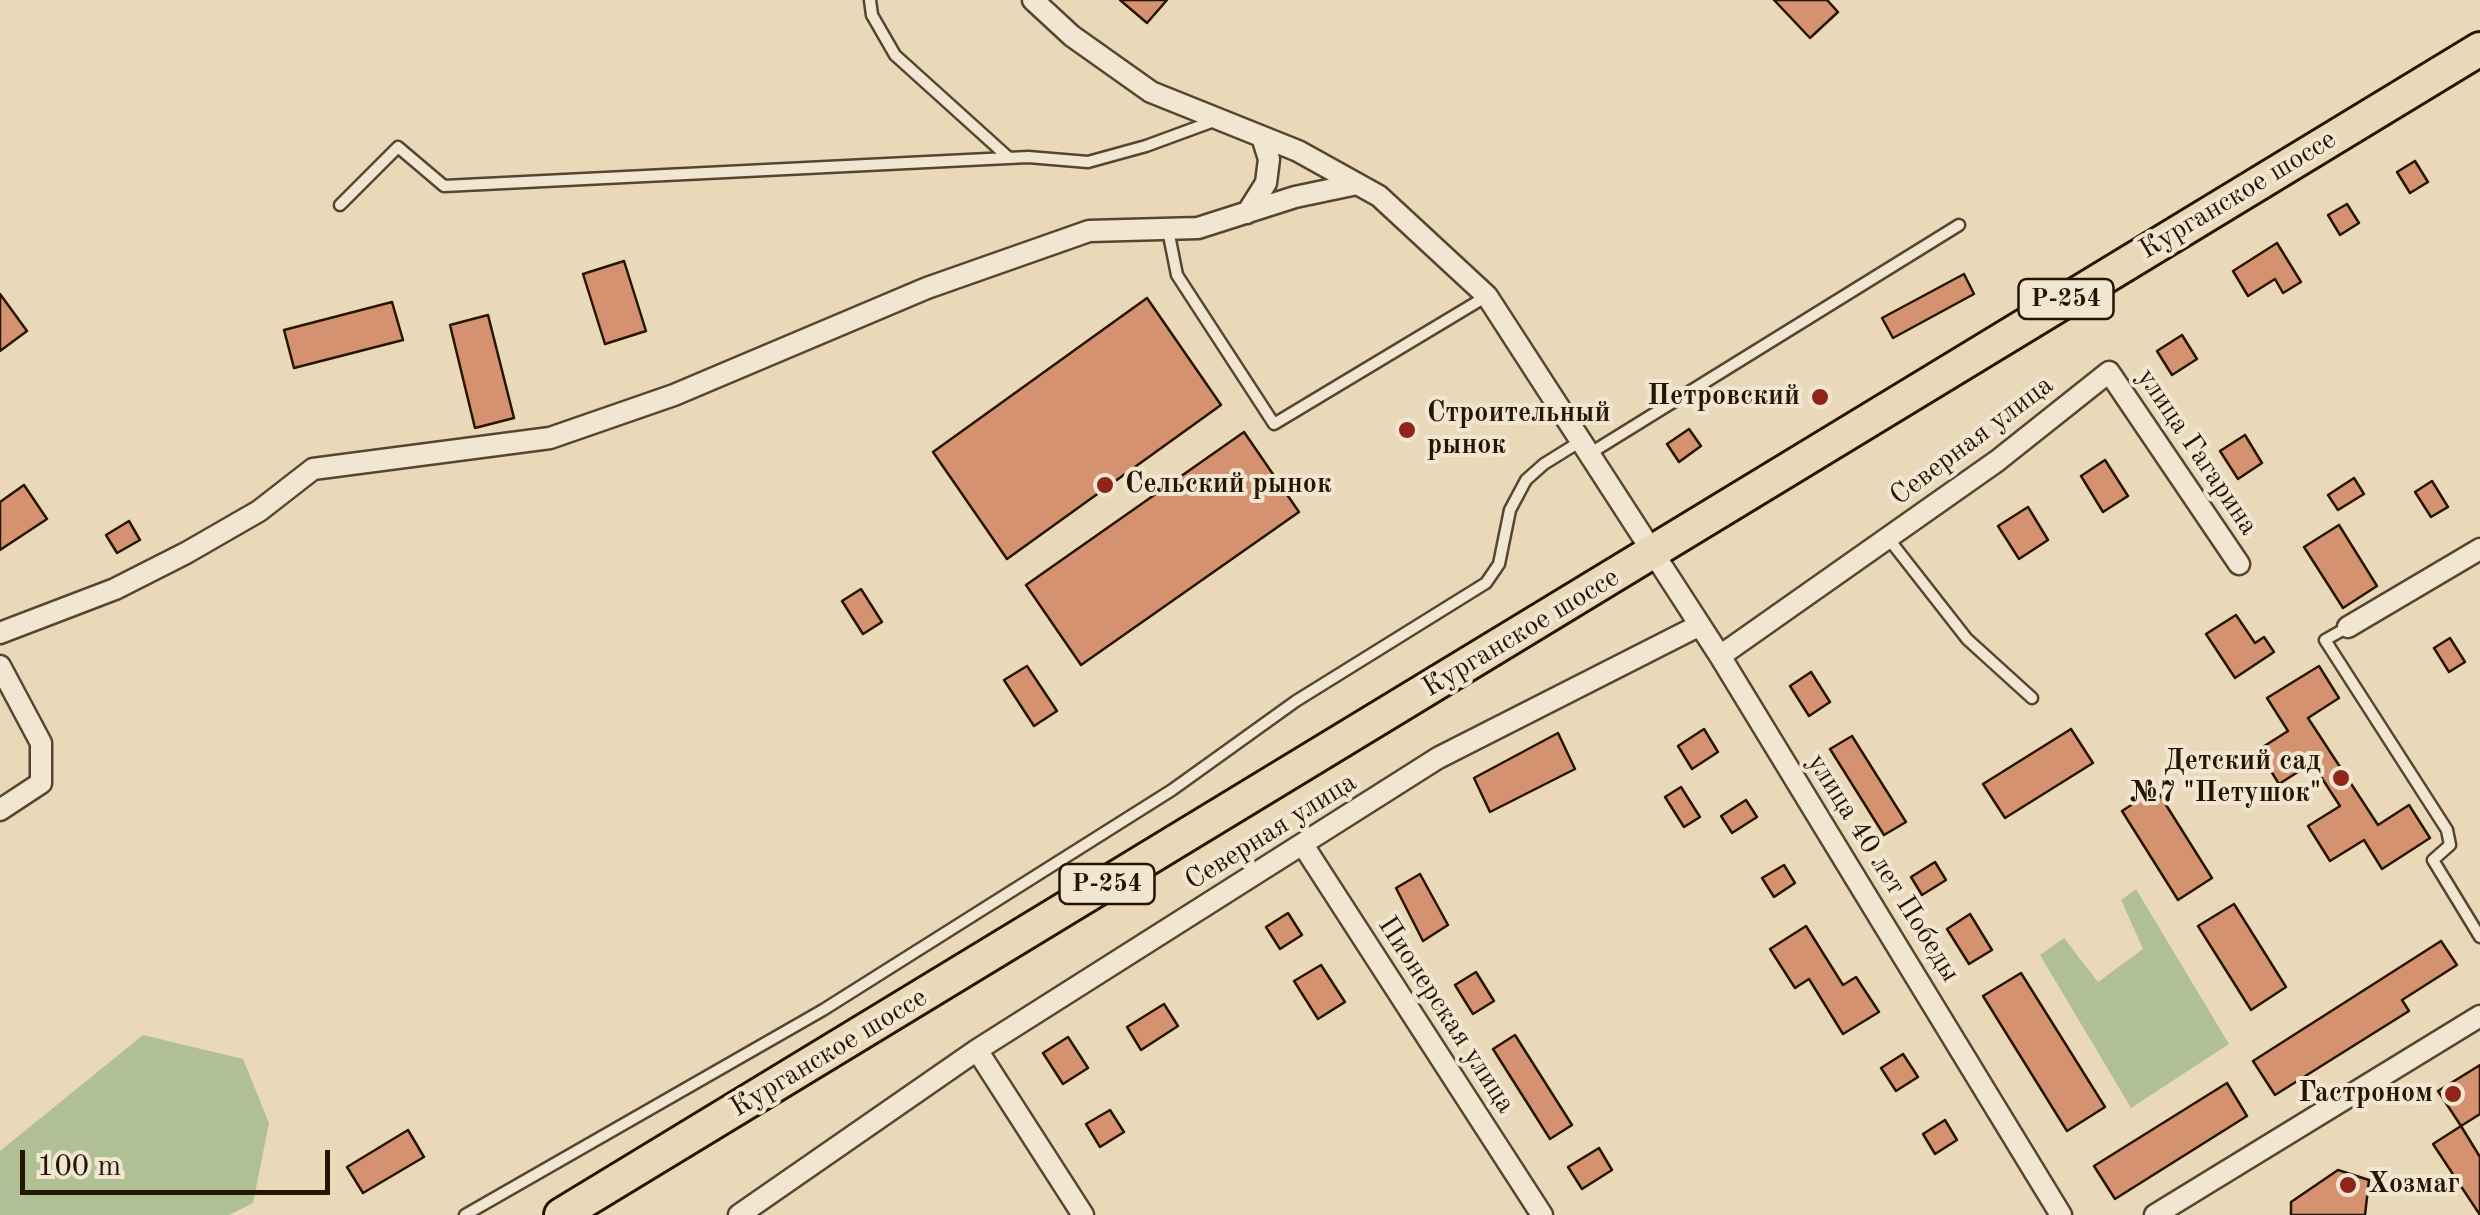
<!DOCTYPE html>
<meta charset="utf-8">
<style>
body{margin:0}
#map{position:relative;width:2480px;height:1215px;overflow:hidden;background:#ead9b8;font-family:"Old Standard TT",serif}
canvas{display:block}
.scale{position:absolute;left:20px;top:1150px;width:310px;height:45px;box-sizing:border-box;border:5px solid #261501;border-top:0;padding-left:12px;font-size:30px;line-height:35px;white-space:nowrap;color:#261501;-webkit-text-stroke:8px #f1e6d1;paint-order:stroke}
</style>
<div id="map">
<canvas width="2480" height="1215"></canvas>
<div class="scale">100 m</div>
</div>
<script>
const ctx = document.querySelector('canvas').getContext('2d');
ctx.lineJoin = 'round';
function paint(path, color) { ctx.fillStyle = color; ctx.fill(path, 'evenodd'); }
const poly = rows => new Path2D(rows.map(r => 'M' + r).join(''));
function strokePath(path, color, width, dash) { ctx.strokeStyle = color; ctx.lineWidth = width; ctx.lineCap = dash ? 'butt' : 'round'; ctx.setLineDash(dash || []); ctx.stroke(path); }
function label(font, color, halo, rows, align = 'center') {
  ctx.font = font + ' "Old Standard TT",serif'; ctx.lineWidth = 8; ctx.setLineDash([]); ctx.textBaseline = 'middle'; ctx.strokeStyle = halo; ctx.fillStyle = color; for (const [text, x, y, turn = 0] of rows) {
    ctx.save(); ctx.translate(x, y); ctx.rotate((+turn || 0) * Math.PI / 180); ctx.textAlign = isNaN(turn) ? turn : align; if (halo) ctx.strokeText(text, 0, 0); ctx.fillText(text, 0, 0); ctx.restore();
  }
}
paint(poly([
 [2136,889,2229,1044,2131,1108,2040,955,2064,938,2098,982,2143,949,2121,900],
 [143,1035,243,1059,269,1123,253,1203,229,1215,0,1215,0,1151]
]), '#b0c094');
const building = poly([
 [1120,0,1167,0,1147,23,1120,0],
 [1774,0,1827,0,1838,12,1810,38,1774,0],
 [2415,161,2428,182,2410,193,2397,172,2415,161],
 [2347,204,2359,223,2340,235,2328,215,2347,204],
 [2277,243,2301,282,2283,293,2275,279,2248,296,2233,271,2277,243],
 [624,261,646,331,605,344,583,274,624,261],
 [1964,274,1974,294,1893,338,1882,318,1964,274],
 [0,294,27,331,0,351,0,294],
 [1147,298,1221,405,1007,559,933,452,1147,298],
 [392,302,403,340,294,368,284,330,392,302],
 [488,315,514,418,475,428,450,325,488,315],
 [2182,335,2197,359,2172,375,2157,351,2182,335],
 [1689,429,1701,446,1679,462,1667,444,1689,429],
 [1244,432,1299,512,1081,665,1026,585,1244,432],
 [2245,435,2262,463,2238,479,2220,451,2245,435],
 [2105,460,2128,496,2103,512,2081,476,2105,460],
 [2354,478,2364,494,2338,510,2328,495,2354,478],
 [2432,481,2448,507,2431,517,2415,492,2432,481],
 [24,485,47,519,0,550,0,502,24,485],
 [2028,507,2048,540,2019,559,1998,526,2028,507],
 [129,521,140,540,117,553,106,535,129,521],
 [2339,525,2377,586,2343,608,2304,547,2339,525],
 [861,589,882,622,863,634,842,601,861,589],
 [2236,615,2255,643,2264,637,2274,652,2235,678,2206,634,2236,615],
 [2450,638,2465,662,2449,672,2434,648,2450,638],
 [1027,666,1057,711,1034,726,1004,680,1027,666],
 [2319,666,2339,698,2308,718,2378,825,2409,805,2430,838,2382,869,2364,840,2330,861,2308,826,2340,806,2312,763,2279,784,2258,750,2288,731,2267,698,2319,666],
 [1811,672,1830,702,1809,716,1790,686,1811,672],
 [1704,729,1718,752,1692,769,1678,746,1704,729],
 [2071,729,2093,763,2005,818,1983,784,2071,729],
 [1558,733,1575,769,1490,812,1474,778,1558,733],
 [1852,736,1906,822,1884,835,1830,749,1852,736],
 [1681,787,1700,817,1684,827,1665,797,1681,787],
 [2156,789,2212,878,2178,900,2122,811,2156,789],
 [1746,800,1757,817,1732,833,1721,816,1746,800],
 [1935,862,1946,880,1922,895,1911,877,1935,862],
 [1784,865,1795,883,1774,897,1762,878,1784,865],
 [1420,874,1448,925,1423,941,1396,888,1420,874],
 [2234,904,2286,987,2251,1010,2198,926,2234,904],
 [1288,913,1302,935,1280,949,1266,927,1288,913],
 [1970,914,1992,950,1969,964,1947,929,1970,914],
 [1806,926,1843,985,1856,977,1879,1012,1843,1034,1809,979,1795,988,1770,949,1806,926],
 [2441,941,2457,965,2402,1000,2409,1011,2275,1095,2253,1061,2441,941],
 [1321,965,1345,1002,1318,1019,1294,981,1321,965],
 [1476,972,1494,1001,1473,1014,1455,985,1476,972],
 [2021,973,2105,1107,2067,1131,1983,996,2021,973],
 [1164,1004,1178,1026,1141,1050,1127,1027,1164,1004],
 [1515,1035,1572,1125,1550,1139,1493,1049,1515,1035],
 [1068,1037,1088,1068,1063,1084,1043,1053,1068,1037],
 [1903,1054,1918,1077,1896,1091,1881,1068,1903,1054],
 [2480,1065,2480,1114,2461,1126,2438,1091,2480,1065],
 [2227,1083,2247,1116,2115,1199,2094,1166,2227,1083],
 [1110,1110,1124,1132,1100,1147,1086,1124,1110,1110],
 [1945,1120,1957,1140,1935,1154,1923,1134,1945,1120],
 [2461,1126,2480,1157,2480,1215,2433,1144,2461,1126],
 [408,1130,424,1157,363,1193,347,1167,408,1130],
 [1599,1148,1612,1170,1582,1189,1568,1167,1599,1148],
 [2338,1170,2369,1180,2365,1215,2291,1215,2291,1202,2338,1170]
]);
paint(building, '#d49271');
strokePath(building, '#261501', 2.5);
const service = poly([
 [870,0,872,15,895,55,1009,158],
 [340,205,398,147,444,186,1028,157,1088,162,1146,146,1214,121],
 [1168,230,1177,275,1274,424,1487,296],
 [1589,454,1959,225],
 [1888,538,1967,639,2032,698],
 [2348,627,2325,640,2447,830,2450,845,2433,860,2480,937],
 [465,1215,823,1010,1172,790,1296,701,1486,583,1499,564,1510,510,1526,480,1544,464,1581,441]
]);
const minor = poly([
 [1033,0,1072,36,1151,92,1298,151,1379,196,1487,296,1720,656,2061,1215],
 [1247,213,1266,183,1269,159,1262,137],
 [2348,627,2480,549],
 [0,633,115,589,186,553,259,511,313,469,550,438,674,395,927,288,1089,231,1198,228,1295,197,1357,184],
 [1720,656,1997,461,2109,372,2239,564],
 [0,666,41,743,41,783,0,810],
 [1303,845,1542,1215],
 [977,1050,1083,1215],
 [739,1215,977,1050,1438,758,1700,625],
 [2155,1215,2480,1016]
]);
const primary = poly([
 [561,1215,2480,49]
]);
strokePath(service, '#57462f', 15);
strokePath(minor, '#57462f', 25);
strokePath(primary, '#261501', 38);
strokePath(service, '#f1e6d1', 10);
strokePath(minor, '#f1e6d1', 20);
strokePath(primary, '#ead9b8', 32);
for (const [x, y, r, color] of [
 [1820,397,10,"#8f2418"],
 [1407,430,10,"#8f2418"],
 [1105,485,10,"#8f2418"],
 [2341,778,10,"#8f2418"],
 [2453,1094,10,"#8f2418"],
 [2348,1185,10,"#8f2418"]
]) { const dot = new Path2D(); dot.arc(x, y, r, 0, 2 * Math.PI); ctx.fillStyle = color; ctx.fill(dot); strokePath(dot, '#f1e6d1', 4); }
for (const [x, y, w] of [
 [2066,299,95],
 [1107,884,95]
]) { const box = new Path2D(); box.roundRect(x - w / 2, y - 20, w, 40, 8); ctx.fillStyle = '#f1e6d1'; ctx.fill(box); strokePath(box, '#261501', 2.5); }
label('bold 25px', '#261501', null, [
 ["Р-254",2066,299],
 ["Р-254",1107,884]
]);
label('28px', '#261501', '#f1e6d1', [
 ["Курганское шоссе",2238,195,-31],
 ["Северная улица",1972,441,-37],
 ["улица Гагарина",2197,452,56],
 ["Курганское шоссе",1521,633,-31],
 ["Северная улица",1271,832,-32],
 ["улица 40 лет Победы",1883,868,58],
 ["Пионерская улица",1446,1015,57],
 ["Курганское шоссе",829,1053,-31]
]);
label('bold 28px', '#261501', '#f1e6d1', [
 ["Петровский",1800,397],
 ["Строительный",1427,414,"left"],
 ["рынок",1427,446,"left"],
 ["Сельский рынок",1125,485,"left"],
 ["Детский сад",2321,762],
 ["№7 \"Петушок\"",2321,794],
 ["Гастроном",2433,1094],
 ["Хозмаг",2368,1185,"left"]
], 'right');
</script>
